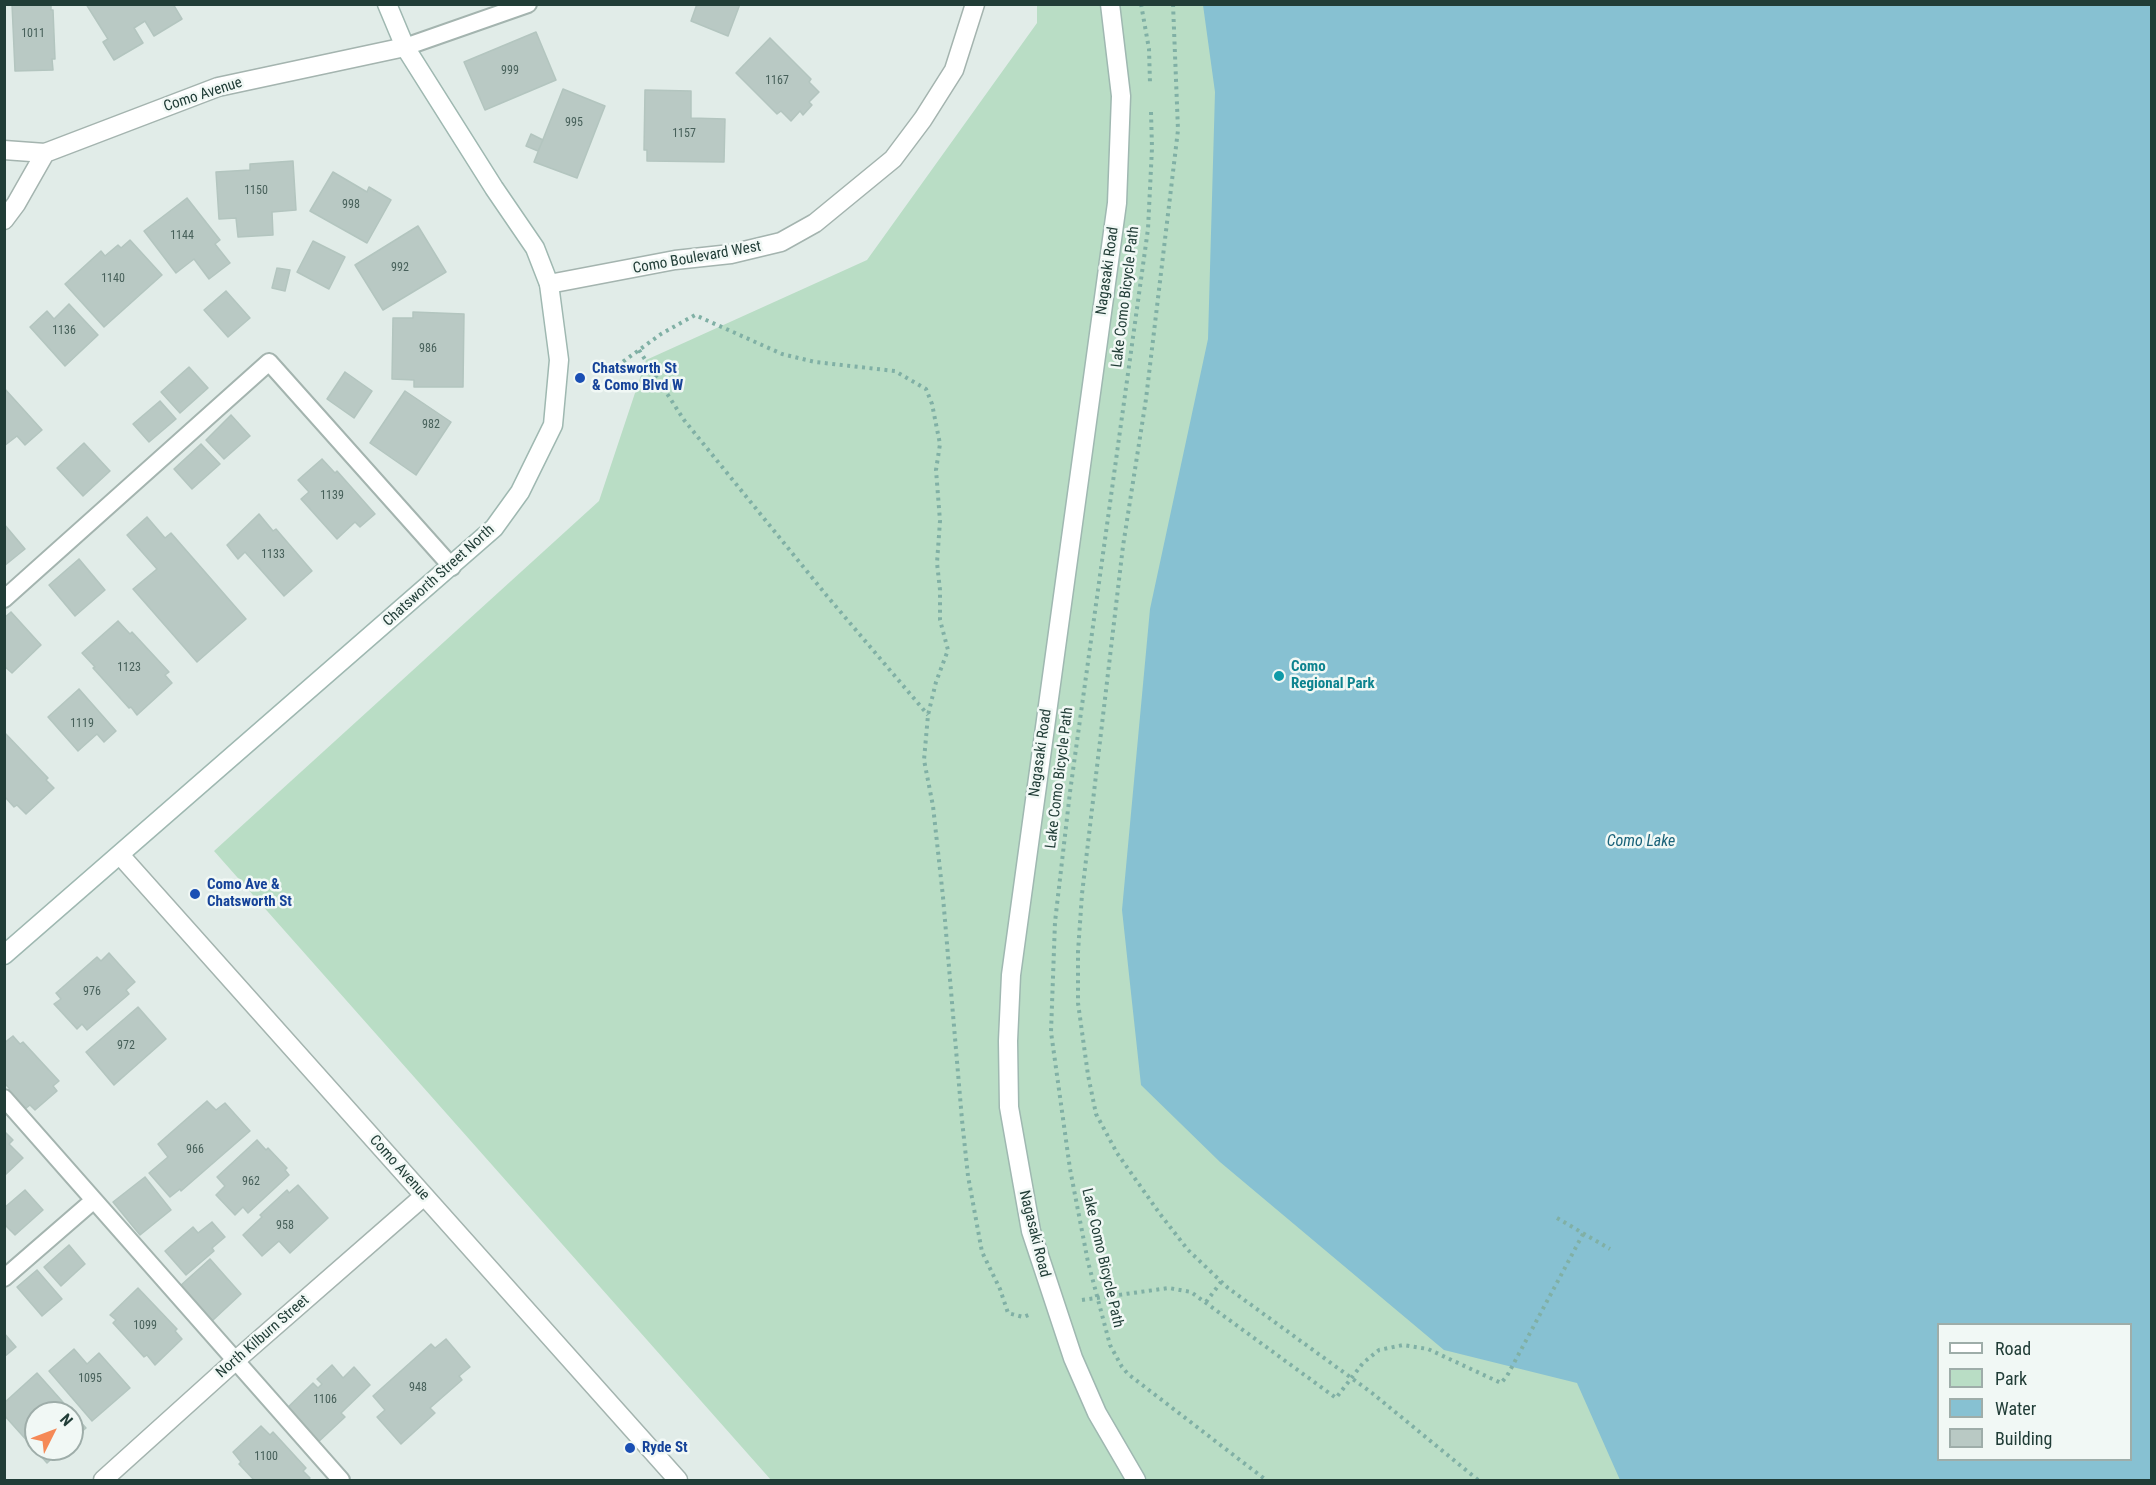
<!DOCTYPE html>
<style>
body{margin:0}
#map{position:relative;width:2156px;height:1485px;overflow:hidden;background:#e1ece8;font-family:"Roboto Condensed",sans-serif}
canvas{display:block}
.frame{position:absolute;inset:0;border:6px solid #213d37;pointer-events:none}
.legend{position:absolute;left:1937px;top:1323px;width:195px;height:138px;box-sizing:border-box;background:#f1f8f5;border:2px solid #9eada9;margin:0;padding:8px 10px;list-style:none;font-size:18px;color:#213d37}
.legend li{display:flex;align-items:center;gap:12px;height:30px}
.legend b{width:30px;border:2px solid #9eada9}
.north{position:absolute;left:24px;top:1401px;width:60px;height:60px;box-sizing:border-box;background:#f1f8f5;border:2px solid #9eada9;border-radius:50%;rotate:48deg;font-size:16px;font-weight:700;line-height:24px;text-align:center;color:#213d37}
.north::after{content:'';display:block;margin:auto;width:21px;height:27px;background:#f58956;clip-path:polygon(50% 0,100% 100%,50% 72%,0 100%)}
</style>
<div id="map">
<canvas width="2156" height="1485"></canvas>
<div class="frame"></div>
<ul class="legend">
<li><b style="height:8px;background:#fff"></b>Road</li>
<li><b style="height:16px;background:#b9ddc5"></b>Park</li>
<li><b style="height:16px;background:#87c1d2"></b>Water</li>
<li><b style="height:16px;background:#b9c9c4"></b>Building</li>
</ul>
<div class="north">N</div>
</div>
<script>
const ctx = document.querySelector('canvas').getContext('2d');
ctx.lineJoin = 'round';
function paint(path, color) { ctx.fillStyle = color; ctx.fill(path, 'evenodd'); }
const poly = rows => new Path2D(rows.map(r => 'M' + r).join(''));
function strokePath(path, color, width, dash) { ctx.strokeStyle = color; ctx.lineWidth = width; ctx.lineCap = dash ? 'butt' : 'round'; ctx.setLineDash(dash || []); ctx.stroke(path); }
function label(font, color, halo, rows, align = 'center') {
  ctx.font = font + ' "Roboto Condensed",sans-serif'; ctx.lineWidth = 5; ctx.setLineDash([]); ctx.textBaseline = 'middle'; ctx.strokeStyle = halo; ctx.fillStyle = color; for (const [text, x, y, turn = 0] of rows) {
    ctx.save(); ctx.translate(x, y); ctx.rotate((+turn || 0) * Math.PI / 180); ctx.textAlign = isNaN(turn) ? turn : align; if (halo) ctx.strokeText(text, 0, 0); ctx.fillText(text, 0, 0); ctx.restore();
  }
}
paint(poly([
 [1037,5,2151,5,2151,1480,771,1480,214,851,599,501,646,360,867,260,1037,23],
 [1938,1324,2130,1324,2130,1460,1938,1460]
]), '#b9ddc5');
paint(poly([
 [1203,5,2151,5,2151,1480,1620,1480,1577,1383,1444,1350,1220,1162,1141,1085,1122,910,1150,609,1208,339,1215,92],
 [1938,1324,2130,1324,2130,1460,1938,1460]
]), '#87c1d2');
const building = poly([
 [12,4,51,4,51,10,53,10,55,59,52,59,53,70,15,71,12,4],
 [86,4,173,4,182,19,154,36,145,21,134,28,143,43,114,60,103,42,108,39,86,4],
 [697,4,740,4,728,36,691,21,697,4],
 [536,32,556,80,485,110,464,62,536,32],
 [770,38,811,79,809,82,819,92,809,102,812,105,803,115,800,111,791,121,781,111,777,114,736,73,770,38],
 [563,89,605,106,577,178,534,162,563,89],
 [645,90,691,91,691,118,725,119,724,162,647,161,647,150,644,150,645,90],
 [531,134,543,140,538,151,526,146,531,134],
 [293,161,296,210,272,212,273,235,238,237,236,218,219,219,216,172,250,170,250,164,293,161],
 [333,172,367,192,369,187,391,200,367,243,310,211,333,172],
 [187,198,220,240,215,244,230,263,209,279,194,259,176,273,144,231,187,198],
 [418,226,446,272,383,310,355,265,418,226],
 [130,240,162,275,104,327,65,284,101,251,105,256,118,245,121,248,130,240],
 [313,241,345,257,329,289,297,272,313,241],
 [277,268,290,270,285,291,272,288,277,268],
 [226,291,250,318,228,337,204,310,226,291],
 [69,304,98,335,65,366,30,327,47,311,54,319,69,304],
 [413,312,464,314,463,387,414,387,414,380,392,379,393,318,413,318,413,312],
 [189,367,208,388,180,413,161,392,189,367],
 [345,372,372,391,354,418,327,399,345,372],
 [4,388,42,430,25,445,17,436,4,446,4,388],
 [405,391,451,422,416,475,370,443,405,391],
 [160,401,176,419,149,442,133,424,160,401],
 [231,415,250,436,224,459,206,440,231,415],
 [84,443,110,471,83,496,57,468,84,443],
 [201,444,220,464,192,489,174,469,201,444],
 [322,459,335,473,337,471,375,514,360,527,355,522,337,539,301,499,309,492,298,480,322,459],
 [259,514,273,531,276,529,312,571,284,596,245,552,238,559,227,545,259,514],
 [147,517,165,538,171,533,246,619,197,662,133,589,157,569,127,535,147,517],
 [4,524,25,549,4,566,4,524],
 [79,559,105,590,75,616,49,585,79,559],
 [11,612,41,645,12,673,4,666,4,618,11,612],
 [118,621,130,634,132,632,169,672,165,675,172,683,137,715,131,707,129,708,93,668,95,667,82,653,118,621],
 [79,689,116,731,104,742,97,734,78,751,48,717,79,689],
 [4,732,48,778,46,780,54,788,26,814,17,805,14,807,4,796,4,732],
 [109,953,135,982,126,990,129,994,87,1030,82,1024,77,1029,54,1004,61,999,56,993,97,957,101,961,109,953],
 [138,1007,166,1039,114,1085,86,1052,138,1007],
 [13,1036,20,1044,23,1042,59,1081,53,1086,57,1091,35,1110,30,1105,25,1109,19,1105,11,1096,9,1088,4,1083,4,1043,13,1036],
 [207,1101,216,1110,225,1103,250,1131,181,1191,180,1189,170,1197,149,1173,168,1157,158,1144,207,1101],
 [4,1131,13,1140,9,1144,23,1158,4,1176,4,1131],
 [257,1140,266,1150,268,1148,287,1168,285,1170,289,1175,248,1213,243,1207,235,1215,216,1195,225,1186,217,1177,257,1140],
 [145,1177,171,1210,140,1235,113,1202,145,1177],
 [298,1185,328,1218,290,1253,279,1241,262,1256,243,1235,262,1217,260,1215,287,1190,289,1193,298,1185],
 [25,1190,43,1210,15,1235,4,1224,4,1208,25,1190],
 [212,1222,225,1237,212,1248,214,1251,186,1275,165,1251,193,1227,198,1233,212,1222],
 [69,1245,85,1264,61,1286,44,1267,69,1245],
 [210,1259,241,1294,212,1321,180,1286,210,1259],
 [37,1270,62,1299,42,1316,17,1287,37,1270],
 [138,1288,177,1329,175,1331,182,1339,155,1365,147,1355,144,1357,113,1323,116,1320,110,1315,138,1288],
 [4,1333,16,1347,4,1357,4,1333],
 [446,1339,470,1367,459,1376,462,1380,430,1408,435,1413,401,1444,377,1417,385,1410,373,1396,431,1344,435,1348,446,1339],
 [74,1349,87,1364,99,1353,130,1388,92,1421,49,1371,74,1349],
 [332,1365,343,1378,354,1367,370,1385,341,1413,345,1417,315,1445,283,1412,313,1383,318,1388,322,1384,317,1379,332,1365],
 [37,1373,86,1428,72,1440,72,1413,36,1413,36,1449,62,1449,47,1463,4,1415,4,1403,37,1373],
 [261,1426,270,1435,273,1432,306,1468,303,1471,310,1478,308,1480,254,1480,239,1464,241,1462,233,1452,261,1426]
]);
paint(building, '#b9c9c4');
strokePath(building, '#b3c5bf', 1.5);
const lane = poly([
 [405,47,528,4],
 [4,599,269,362,452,567],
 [4,1098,341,1480],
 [4,1278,94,1200]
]);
const street = poly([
 [4,150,45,153,218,87,405,47],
 [4,220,16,204,45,153],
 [549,284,675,260,731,254,781,242,815,223,893,159,923,119,954,70,975,4],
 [120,855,678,1480],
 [103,1480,235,1361,424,1196]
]);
const secondary = poly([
 [1110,4,1121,96,1117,203,1011,975,1008,1041,1009,1107,1031,1231,1073,1358,1097,1413,1136,1480],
 [4,955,494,528,520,492,553,425,559,360,549,284,535,248,494,188,405,47,387,4]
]);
strokePath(lane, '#a4b4af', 20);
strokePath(street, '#a4b4af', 21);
strokePath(secondary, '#9fb8b1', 21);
strokePath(poly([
 [1141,4,1149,49,1150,83],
 [1173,4,1178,130,1146,399,1123,546,1082,894,1078,952,1078,1003,1088,1075,1096,1114,1117,1153,1160,1214,1188,1250,1228,1288,1372,1393,1478,1480],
 [1151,112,1152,148,1148,229,1070,792,1055,922,1051,1032,1070,1169,1088,1262,1110,1345,1122,1367,1128,1374,1266,1480],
 [639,350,684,420,827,596,928,715],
 [617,366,661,334,695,315,782,354,815,362,895,371,926,389,932,404,940,444,936,470,940,521,937,563,940,590,940,620,948,650,936,682,928,715,924,760,933,806,943,897,962,1120,968,1176,982,1252,1000,1289,1008,1313,1023,1317,1031,1314],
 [1557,1218,1610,1249],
 [1082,1300,1169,1288,1191,1292,1336,1398,1363,1363,1379,1350,1403,1345,1428,1349,1501,1383,1507,1376,1583,1234],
 [1206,1302,1221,1282]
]), '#80b0a5', 4, [3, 4.5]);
strokePath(lane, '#fff', 16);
strokePath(street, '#fff', 18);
strokePath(secondary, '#fff', 18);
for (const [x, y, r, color] of [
 [580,378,6,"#1a4fb4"],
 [1279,676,6,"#0f9aa8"],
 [195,894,6,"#1a4fb4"],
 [630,1448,6,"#1a4fb4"]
]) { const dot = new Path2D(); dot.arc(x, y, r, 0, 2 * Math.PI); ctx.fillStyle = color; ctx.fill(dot); strokePath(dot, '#f1f8f5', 2); }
label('12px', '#47605a', null, [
 ["1011",33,34],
 ["999",510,71],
 ["1167",777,81],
 ["995",574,123],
 ["1157",684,134],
 ["1150",256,191],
 ["998",351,205],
 ["1144",182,236],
 ["992",400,268],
 ["1140",113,279],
 ["1136",64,331],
 ["986",428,349],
 ["982",431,425],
 ["1139",332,496],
 ["1133",273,555],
 ["1123",129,668],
 ["1119",82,724],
 ["976",92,992],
 ["972",126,1046],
 ["966",195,1150],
 ["962",251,1182],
 ["958",285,1226],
 ["1099",145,1326],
 ["1095",90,1379],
 ["948",418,1388],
 ["1106",325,1400],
 ["1100",266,1457]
]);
label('15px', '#213d37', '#f1f8f5', [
 ["Como Avenue",203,95,-18],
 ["Como Boulevard West",697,258,-10],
 ["Nagasaki Road",1108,271,-82],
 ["Lake Como Bicycle Path",1126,297,-83],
 ["Chatsworth Street North",439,576,-42],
 ["Nagasaki Road",1041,753,-82],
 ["Lake Como Bicycle Path",1060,778,-83],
 ["Como Avenue",399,1168,48],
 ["Nagasaki Road",1034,1234,76],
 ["Lake Como Bicycle Path",1102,1258,77],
 ["North Kilburn Street",263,1337,-41]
]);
label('bold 15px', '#164399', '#f1f8f5', [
 ["Chatsworth St",592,369],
 ["& Como Blvd W",592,386],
 ["Como Ave &",207,885],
 ["Chatsworth St",207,902],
 ["Ryde St",642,1448]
], 'left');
label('bold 15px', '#0d838f', '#f1f8f5', [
 ["Como",1291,667],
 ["Regional Park",1291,684]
], 'left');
label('italic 16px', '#1a637a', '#f1f8f5', [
 ["Como Lake",1641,842]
]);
</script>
